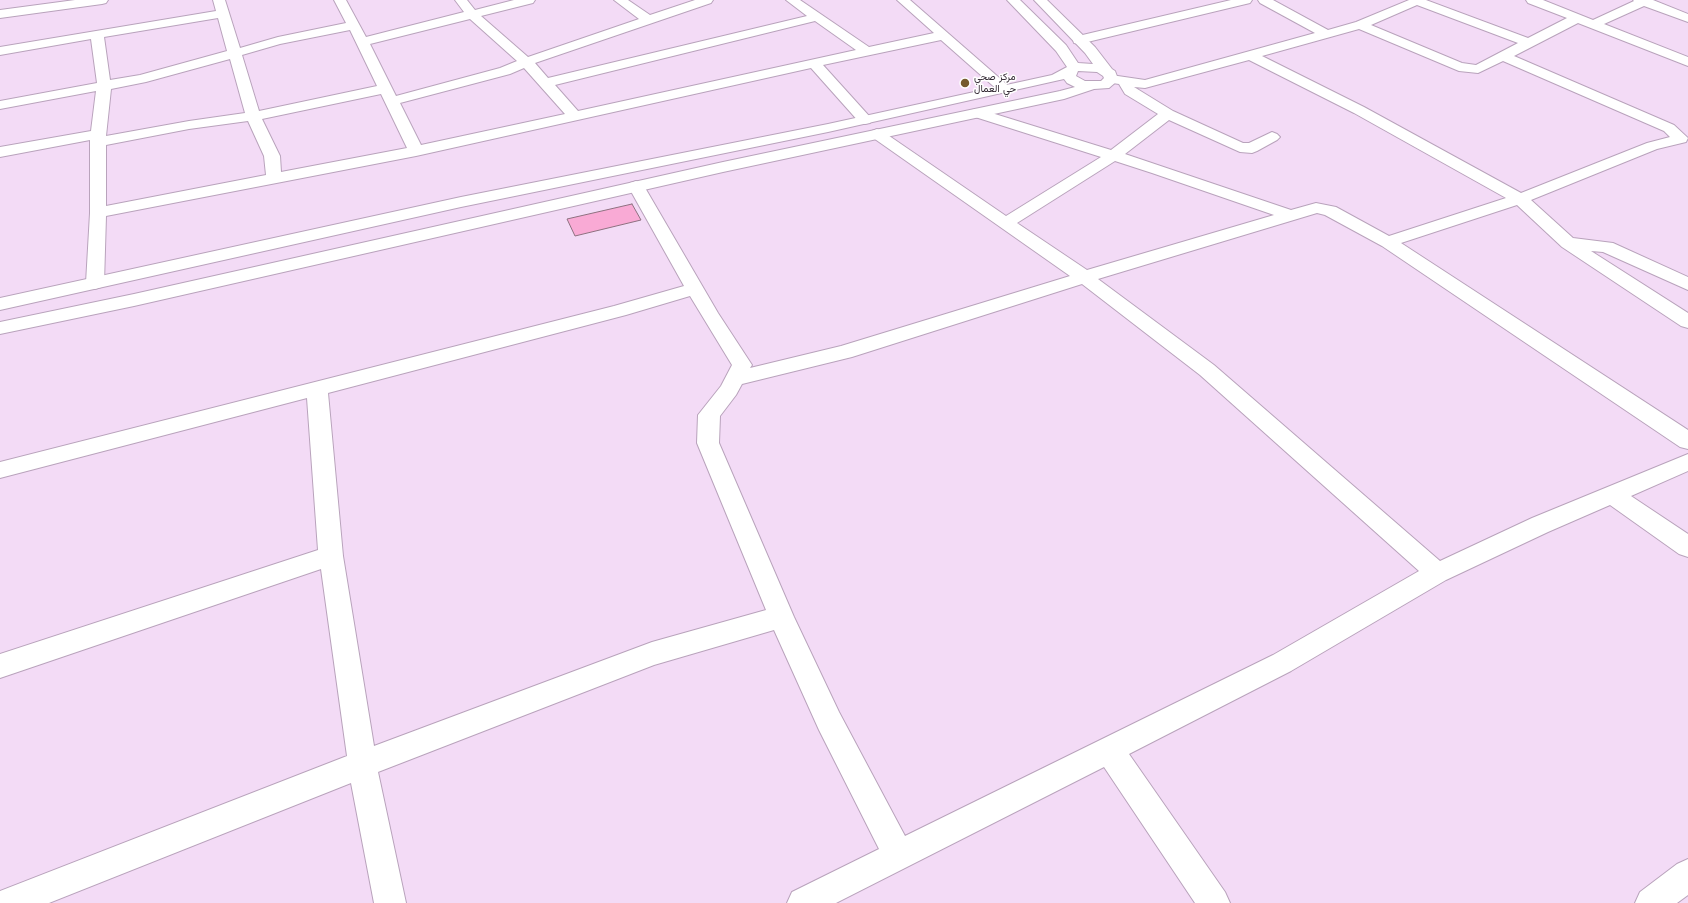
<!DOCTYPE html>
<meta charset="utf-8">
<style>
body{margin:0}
canvas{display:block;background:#f3dbf6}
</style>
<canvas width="1688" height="903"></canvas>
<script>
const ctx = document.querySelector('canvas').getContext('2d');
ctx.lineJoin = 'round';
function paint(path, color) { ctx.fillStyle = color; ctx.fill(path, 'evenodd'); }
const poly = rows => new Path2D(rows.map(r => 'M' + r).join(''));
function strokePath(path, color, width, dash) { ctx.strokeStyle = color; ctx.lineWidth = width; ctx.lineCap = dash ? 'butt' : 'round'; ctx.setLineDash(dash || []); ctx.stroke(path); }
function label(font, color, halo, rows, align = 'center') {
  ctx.font = font + ' "Work Sans",Vazirmatn,sans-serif'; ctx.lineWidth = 3; ctx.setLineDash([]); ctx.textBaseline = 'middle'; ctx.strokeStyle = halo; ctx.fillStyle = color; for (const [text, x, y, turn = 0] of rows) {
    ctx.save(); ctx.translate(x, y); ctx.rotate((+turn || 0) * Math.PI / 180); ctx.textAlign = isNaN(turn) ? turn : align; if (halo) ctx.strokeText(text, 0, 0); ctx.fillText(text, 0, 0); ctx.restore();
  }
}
const building = poly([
 [632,204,641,220,575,236,567,219,632,204]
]);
paint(building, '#f9aad5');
strokePath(building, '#8e7180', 1);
const minor = poly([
 [213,0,225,0,240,48,278,37,346,23,334,0,346,0,366,37,464,12,455,0,467,0,475,10,514,0,535,0,533,3,481,16,528,57,639,19,614,0,628,0,650,15,695,0,713,0,711,3,535,63,548,78,807,16,786,0,800,0,869,47,934,33,897,0,910,0,1012,89,1010,92,1005,93,1000,92,941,40,823,65,870,117,872,120,870,123,865,124,860,123,811,68,416,156,106,216,104,283,101,287,95,289,89,287,86,283,90,213,90,140,0,157,0,147,91,131,96,91,0,109,0,101,97,83,91,39,0,55,0,47,216,11,213,0],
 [218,18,227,51,140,75,110,80,104,37,218,18],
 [470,19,517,61,500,68,396,96,370,44,470,19],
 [815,21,856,50,578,111,555,85,815,21],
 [350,30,377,86,259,111,242,55,280,44,350,30],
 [230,59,245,113,189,121,106,136,111,89,146,82,230,59],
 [524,68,565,114,421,145,400,103,510,74,524,68],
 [381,94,407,148,281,172,280,156,262,119,381,94],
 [248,121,264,156,266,175,106,206,106,145,189,129,248,121],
 [1231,0,1252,0,1250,3,1079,44,1074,43,1073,40,1074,37,1231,0],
 [1258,0,1273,0,1328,30,1356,22,1409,0,1426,0,1528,38,1567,18,1528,3,1526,0,1543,0,1593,20,1634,1,1633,0,1653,0,1688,14,1688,22,1644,6,1604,24,1688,57,1688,66,1578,23,1514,56,1674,125,1688,138,1686,142,1657,149,1531,200,1573,238,1613,243,1688,277,1688,290,1603,252,1591,251,1688,313,1688,328,1681,326,1562,247,1517,205,1401,243,1688,430,1688,449,1680,447,1382,246,1325,215,1317,213,1098,279,1214,365,1440,561,1532,518,1688,454,1688,471,1631,496,1688,534,1688,557,1679,554,1610,505,1548,532,1446,580,1291,671,1129,754,1225,892,1230,903,1195,903,1104,767,836,903,787,903,792,892,879,849,819,730,774,630,654,665,378,772,406,903,374,903,351,783,49,903,0,903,0,891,347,756,321,569,0,678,0,654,318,550,307,398,0,478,0,462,614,306,684,286,628,186,630,183,636,181,642,183,644,186,718,313,752,365,750,368,841,346,1070,276,872,137,869,134,872,131,877,129,882,131,1006,216,1101,157,972,116,970,113,972,110,977,109,982,110,1111,150,1158,114,1125,94,1119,84,1106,82,1104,79,1106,76,1111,75,1145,80,1315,33,1260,3,1258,0],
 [1417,5,1518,43,1476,65,1462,63,1371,25,1417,5],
 [1359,29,1459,71,1478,73,1503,61,1664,131,1670,137,1647,143,1521,193,1364,107,1262,56,1359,29],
 [1249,60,1354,113,1506,198,1389,236,1336,207,1316,203,1291,210,1125,154,1169,120,1240,152,1252,153,1257,151,1277,140,1280,137,1277,134,1272,132,1249,143,1243,143,1173,111,1134,87,1145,88,1249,60],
 [1115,161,1152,173,1274,215,1087,270,1017,223,1115,161],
 [1082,284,1200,375,1419,571,1273,655,905,836,839,712,794,617,719,443,720,416,736,395,742,384,852,357,1082,284],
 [690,296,732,365,721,386,698,415,697,443,766,610,652,642,374,746,343,556,328,393,626,315,690,296],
 [1688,859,1688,895,1677,903,1635,903,1640,892,1677,864,1688,859]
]);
const tertiary = poly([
 [75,0,108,0,106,3,102,4,0,18,0,10,75,0],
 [1007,0,1020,0,1066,45,1078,63,1093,64,1085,53,1034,0,1047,0,1095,47,1112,69,1115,71,1118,79,1116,82,1109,88,1094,89,1064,99,723,172,134,306,0,334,0,322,134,294,723,162,1060,91,1075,87,1067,83,1064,79,828,132,461,207,0,310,0,298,461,197,828,124,1052,75,1067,67,1056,51,1007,0],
 [1078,71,1097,72,1103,76,1104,78,1101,81,1085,81,1076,76,1078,71]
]);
strokePath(minor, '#b9a3bc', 2);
strokePath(tertiary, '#b9a3bc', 2);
paint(minor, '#fff');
paint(tertiary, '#fff');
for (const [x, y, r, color] of [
 [965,83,5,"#755b2d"]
]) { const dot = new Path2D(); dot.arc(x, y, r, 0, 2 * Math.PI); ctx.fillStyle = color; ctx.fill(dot); strokePath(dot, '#fff', 1.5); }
label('10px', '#342b35', '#fff', [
 ["مركز صحي",974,77],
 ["حي العمال",974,89]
], 'left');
</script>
